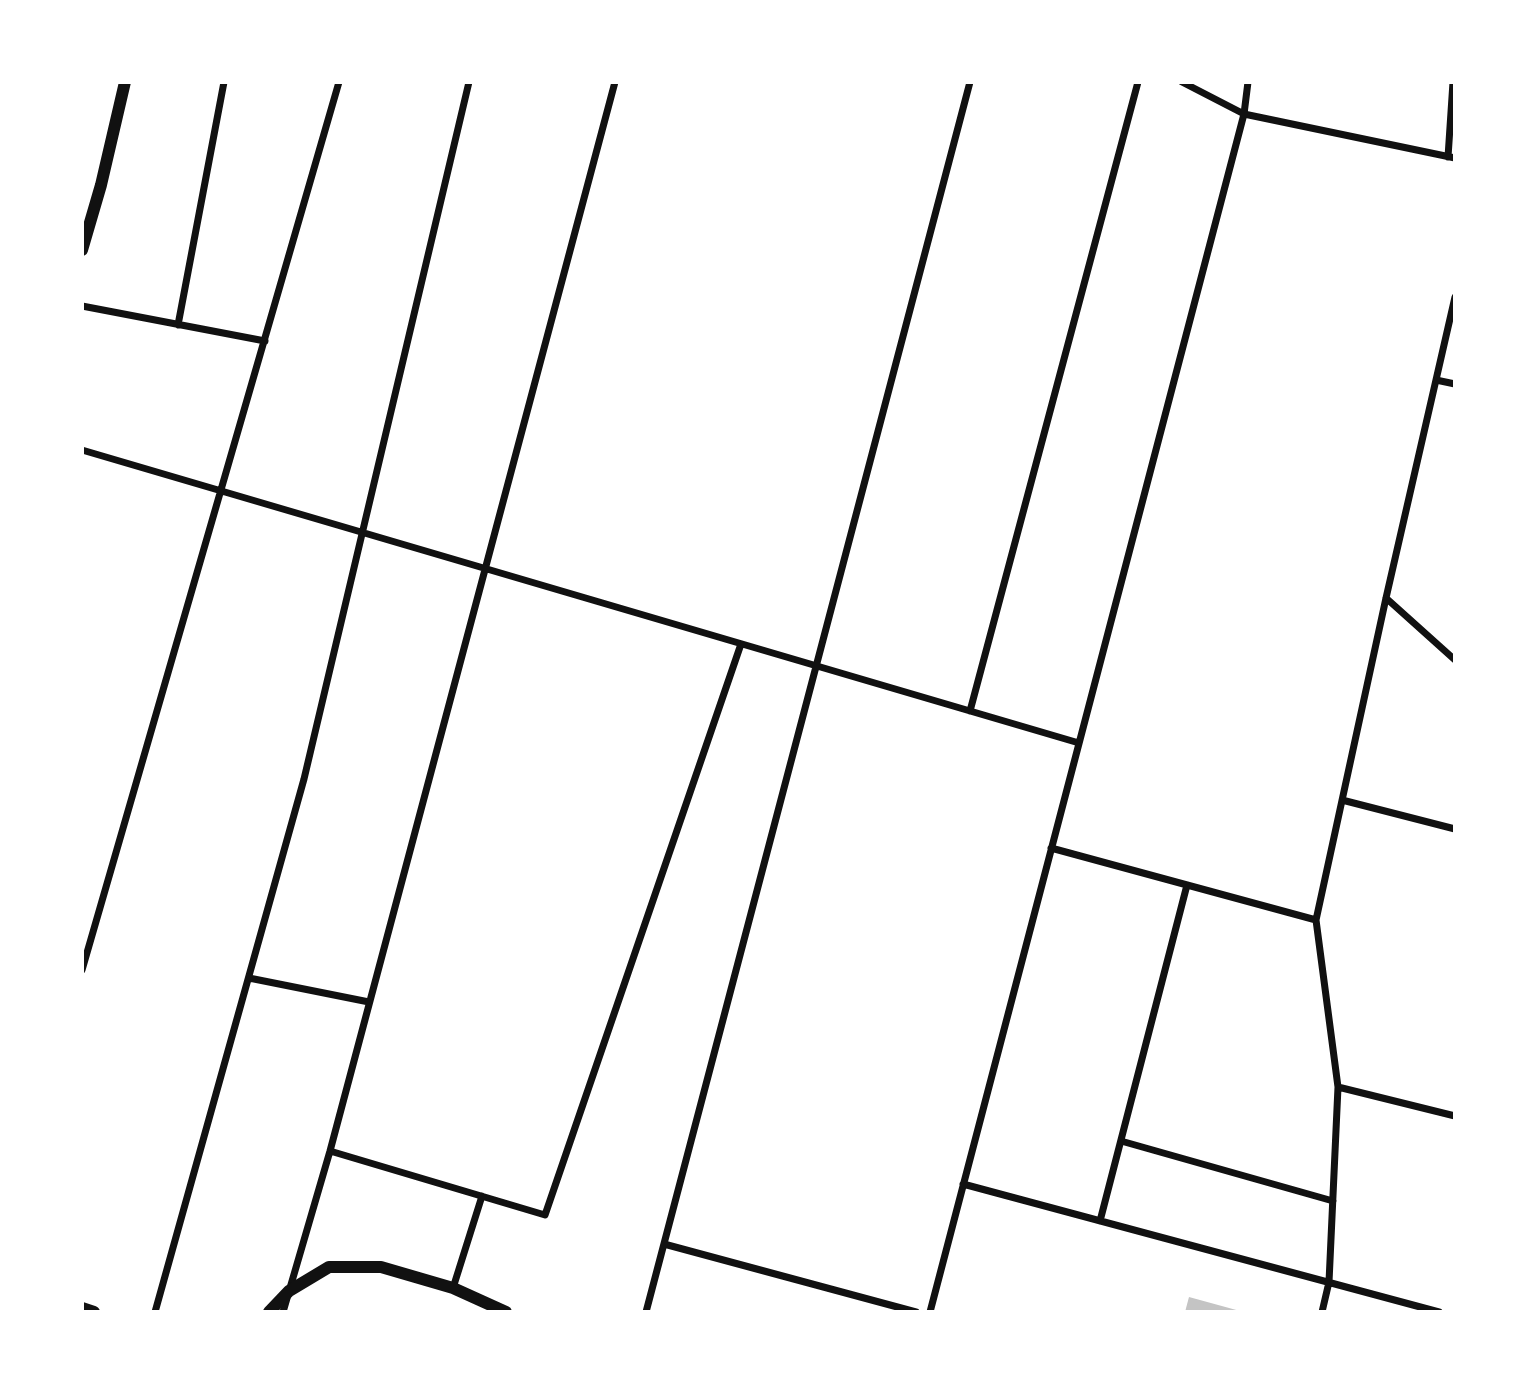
<!DOCTYPE html>
<style>
body{margin:0}
#map{position:relative;width:1537px;height:1394px;overflow:hidden;background:#fff;font-family:"IBM Plex Sans",sans-serif}
canvas{display:block}
.frame{position:absolute;inset:0;border:84px solid #fff;pointer-events:none}
</style>
<div id="map">
<canvas width="1537" height="1394"></canvas>
<div class="frame"></div>
</div>
<script>
const ctx = document.querySelector('canvas').getContext('2d');
ctx.lineJoin = 'round';
function paint(path, color) { ctx.fillStyle = color; ctx.fill(path, 'evenodd'); }
const poly = rows => new Path2D(rows.map(r => 'M' + r).join(''));
function strokePath(path, color, width, dash) { ctx.strokeStyle = color; ctx.lineWidth = width; ctx.lineCap = dash ? 'butt' : 'round'; ctx.setLineDash(dash || []); ctx.stroke(path); }
paint(poly([
 [1189,1297,1240,1311,1240,1312,1185,1312]
]), '#c4c4c4');
strokePath(poly([
 [1182,82,1244,114,1455,158],
 [1448,157,1453,82],
 [82,306,265,341],
 [178,325,224,82],
 [1436,380,1455,384],
 [82,450,1079,743],
 [1386,598,1455,660],
 [970,711,1138,82],
 [1342,800,1455,829],
 [1051,848,1316,920],
 [82,970,339,82],
 [249,978,369,1002],
 [1338,1087,1455,1116],
 [1121,1141,1333,1201],
 [330,1151,545,1215,741,644],
 [963,1184,1439,1312],
 [1100,1221,1187,885],
 [664,1244,916,1312],
 [453,1288,482,1196],
 [155,1312,304,779,469,82],
 [283,1312,330,1151,615,82],
 [646,1312,970,82],
 [930,1312,1244,114,1248,82],
 [1322,1312,1329,1282,1338,1087,1316,920,1386,598,1455,297]
]), '#111', 7);
strokePath(poly([
 [82,250,101,185,125,82],
 [82,1308,94,1312],
 [269,1312,289,1291,329,1267,381,1267,453,1288,506,1312]
]), '#111', 12);
</script>
